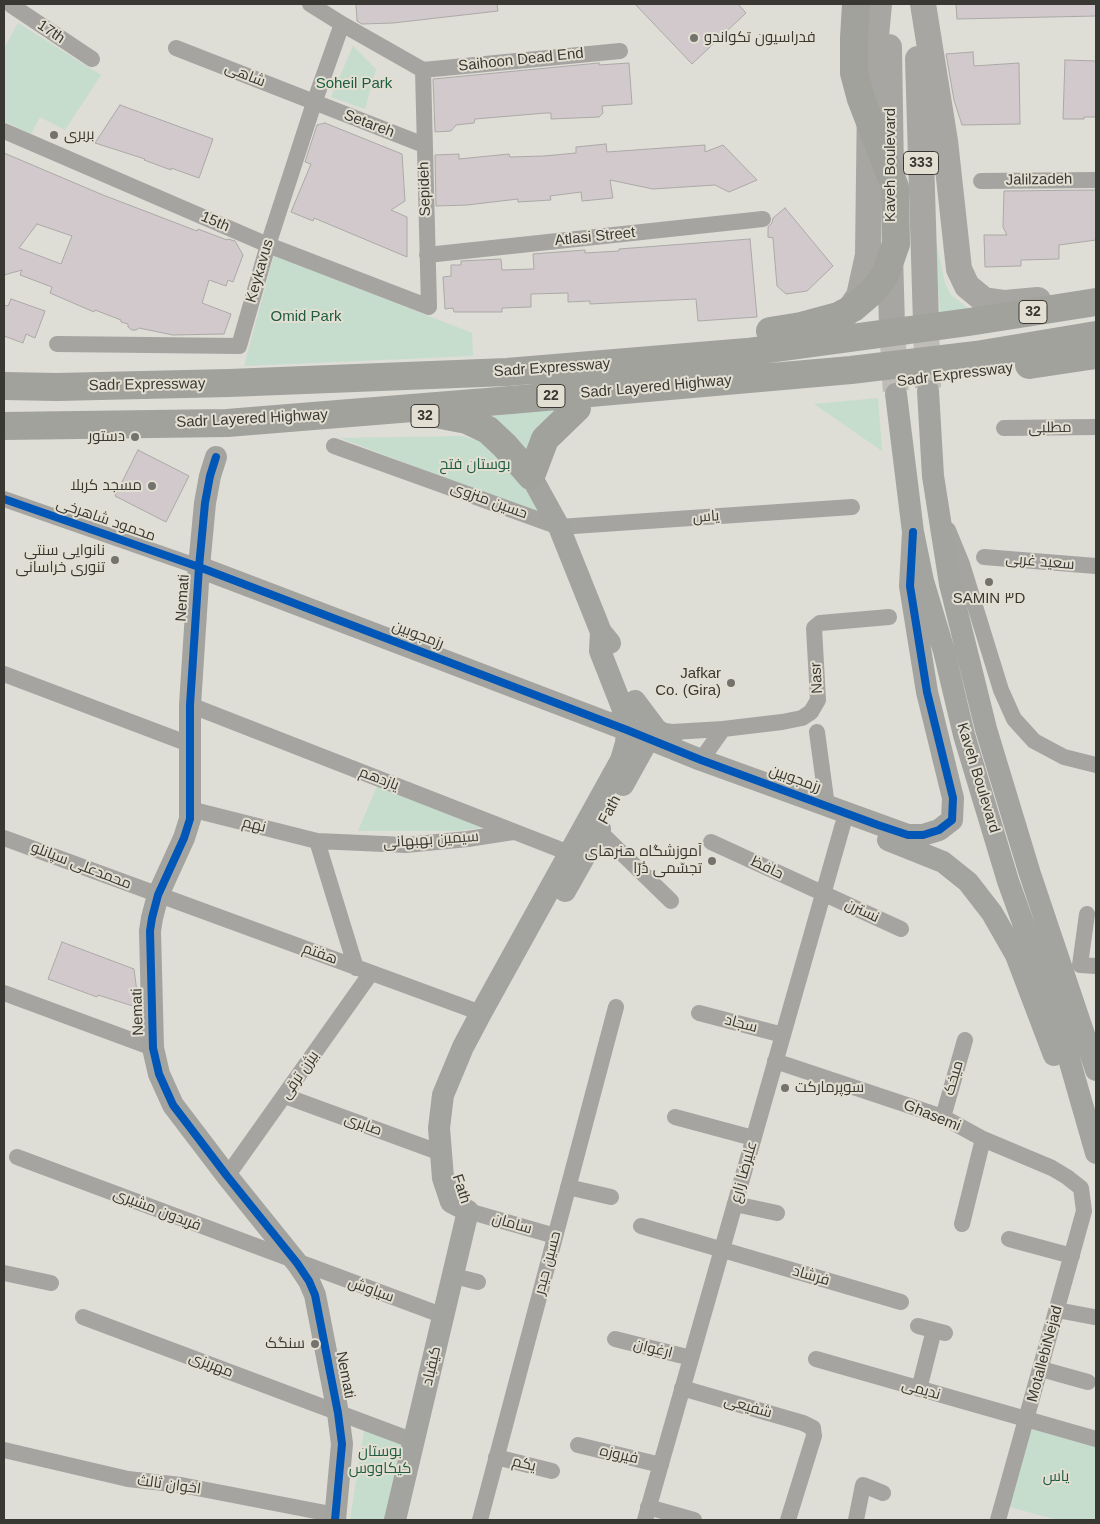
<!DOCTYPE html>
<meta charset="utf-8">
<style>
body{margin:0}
#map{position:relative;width:1100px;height:1524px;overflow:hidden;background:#deddd6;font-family:Arial,sans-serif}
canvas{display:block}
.frame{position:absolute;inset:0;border:5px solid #3a3833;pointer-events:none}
</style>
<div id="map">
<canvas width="1100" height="1524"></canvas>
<div class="frame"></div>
</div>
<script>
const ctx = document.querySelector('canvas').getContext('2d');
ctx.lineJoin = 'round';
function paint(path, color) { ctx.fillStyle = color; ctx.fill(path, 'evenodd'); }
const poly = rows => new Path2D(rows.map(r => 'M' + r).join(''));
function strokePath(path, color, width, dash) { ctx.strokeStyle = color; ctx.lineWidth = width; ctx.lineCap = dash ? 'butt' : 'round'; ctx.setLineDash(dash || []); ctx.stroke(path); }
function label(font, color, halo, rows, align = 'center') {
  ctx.font = font + ' Arial,Cairo,sans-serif'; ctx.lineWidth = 4; ctx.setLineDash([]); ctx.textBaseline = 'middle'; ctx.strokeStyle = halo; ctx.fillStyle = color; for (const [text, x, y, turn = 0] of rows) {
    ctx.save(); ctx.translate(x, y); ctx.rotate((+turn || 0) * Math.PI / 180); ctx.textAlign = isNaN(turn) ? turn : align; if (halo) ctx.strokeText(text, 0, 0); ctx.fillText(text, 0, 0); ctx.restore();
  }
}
paint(poly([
 [18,23,101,75,65,130,40,117,31,134,4,121,4,48],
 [353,46,376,69,365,109,331,97],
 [934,231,945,283,951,295,969,309,940,312],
 [274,255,472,333,473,356,244,366],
 [878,398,882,451,814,404],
 [561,409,529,465,471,415],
 [462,436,488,444,505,460,544,516,340,438],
 [377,786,489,827,457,831,358,831],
 [1028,1424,1096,1444,1096,1520,1058,1520,1006,1506],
 [364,1430,405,1446,387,1520,350,1520]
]), '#c6ddcd');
const building = poly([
 [356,4,497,4,498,11,393,23,362,24,357,21,356,4],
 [635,4,738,4,746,13,692,64,635,4],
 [956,4,1096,4,1096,16,957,19,956,4],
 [973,52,974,66,1019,63,1020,124,962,125,954,100,946,54,973,52],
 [1065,60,1096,61,1096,117,1084,117,1084,119,1063,119,1065,60],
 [599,63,599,65,629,63,632,104,602,106,603,113,599,117,551,119,551,113,546,113,475,119,474,123,456,125,451,131,435,132,433,79,599,63],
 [120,105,213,139,199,178,171,168,171,170,144,160,145,159,95,143,120,105],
 [325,123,402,154,405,201,391,210,407,217,407,257,314,218,313,221,291,212,311,164,305,162,317,125,325,123],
 [606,144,607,152,705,145,705,152,723,145,757,180,729,192,715,185,653,189,610,180,613,198,582,201,581,192,550,196,551,200,518,202,518,199,467,205,436,206,435,155,459,154,459,159,509,154,510,157,544,156,576,153,576,147,606,144],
 [4,153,103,195,197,231,198,229,227,240,228,239,235,241,243,255,233,282,228,280,226,286,209,280,202,303,231,314,224,334,173,335,139,328,136,330,132,330,128,327,128,324,121,322,121,320,95,310,94,312,50,293,52,287,20,275,22,270,4,275,4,153],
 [37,224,72,236,61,264,19,248,37,224],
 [1096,190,1096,240,1059,245,1059,259,1021,260,1021,266,985,267,984,235,1007,235,1003,227,1004,191,1096,190],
 [785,208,833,266,807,291,786,294,777,286,773,238,768,237,768,227,772,223,773,218,785,208],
 [750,239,757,317,698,321,696,299,590,304,590,301,568,302,568,293,531,294,531,307,502,308,502,312,454,312,453,308,445,309,443,277,451,276,451,265,461,265,461,261,501,259,502,270,534,269,533,254,585,250,585,253,619,251,619,249,750,239],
 [11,299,45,311,35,338,26,334,23,343,4,336,4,305,8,306,11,299],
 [138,450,189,476,166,522,115,496,138,450],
 [62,942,134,969,138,1000,136,1007,98,995,97,997,48,979,62,942]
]);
paint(building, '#d2c9cc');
strokePath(building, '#aba9a7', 1);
strokePath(poly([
 [926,323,928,391],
 [892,326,896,394]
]), '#bdbcb5', 26, [26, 13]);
strokePath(poly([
 [310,4,342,24,423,70],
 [11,5,92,59],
 [176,48,424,145],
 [423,70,620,51],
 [4,131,268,245,429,307,423,70],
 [981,181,1096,180],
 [427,255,763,219],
 [57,344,239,346,268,245,314,103,342,24],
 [1004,428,1096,427],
 [334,446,559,527,852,507],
 [4,499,199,567],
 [948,530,962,564,1001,690,1014,719,1034,741,1064,757,1096,765],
 [984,557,1096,566],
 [4,674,189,744],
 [190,705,569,853],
 [658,730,672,732,723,729,782,722,802,718,811,712,818,700,814,628,820,623,889,617],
 [817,732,827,806],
 [701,760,723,729],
 [190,809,317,841,406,845,468,839,513,832],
 [599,831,671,901],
 [4,838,481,1013],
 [317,841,356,968],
 [711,842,901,929],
 [1087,914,1080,965,1096,966],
 [4,993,153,1048],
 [699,1013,783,1035],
 [775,1061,943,1117,983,1139,1052,1168,1067,1177,1081,1188,1084,1211,998,1520],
 [285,1096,441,1153],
 [675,1117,753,1138],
 [943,1117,965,1040],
 [17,1157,444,1316],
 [227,1176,371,973],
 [568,1187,611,1197],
 [735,1204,777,1213],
 [468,1211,555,1236],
 [962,1224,983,1139],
 [641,1226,901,1302],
 [1009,1239,1072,1256],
 [4,1273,51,1283],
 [454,1276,478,1282],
 [1057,1310,1094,1317],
 [83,1317,414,1441],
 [918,1326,945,1333],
 [615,1339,691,1358],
 [816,1359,1096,1439],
 [1041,1369,1088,1382],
 [682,1388,803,1423,813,1428,814,1436,788,1520],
 [919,1389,934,1330],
 [578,1445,661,1465],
 [4,1450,128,1479,181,1485,336,1515],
 [496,1457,552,1471],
 [648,1507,694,1520],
 [480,1520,616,1007],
 [645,1520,843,824],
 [856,1520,863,1485,883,1493]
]), '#a5a4a1', 16);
strokePath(poly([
 [928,391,933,476,950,584,986,729,1030,874,1096,1070],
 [896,394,913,532,923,581,944,651,964,735,1008,881,1057,1017,1096,1153],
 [216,457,210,476,205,503,199,567,190,705,190,819,184,838,158,895,152,918,150,931,153,1048,159,1074,173,1105,227,1176,297,1263,309,1281,315,1295,338,1413,342,1444,335,1520],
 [531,476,559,527,601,632,610,643],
 [199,567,627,730,701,760,908,835,923,835,939,830,952,820,953,798,927,692,910,586,913,532],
 [635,701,656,729,671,740],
 [623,785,643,749,646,737],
 [888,840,943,862,968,882,992,913,1016,955,1054,1055],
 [565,891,600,829],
 [468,1211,451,1202,443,1178,439,1128,443,1095,463,1047,481,1013,621,760,626,743,627,730,622,707,600,651,601,632],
 [395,1520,468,1211]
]), '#a3a3a0', 22);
strokePath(poly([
 [923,4,945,141,959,269,967,286,984,300,1005,303,1038,300],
 [889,47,891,173],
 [918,59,926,323],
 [890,254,892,326],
 [847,313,859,296,868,255,870,99,879,4]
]), '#a7a6a2', 26);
strokePath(poly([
 [770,331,801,326,838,316,853,308,873,291,885,275,896,244,895,187,861,99,854,73,854,38,856,4],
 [1029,365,1096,355],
 [4,386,57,387,229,383,507,372,747,352,969,322,1096,302],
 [441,415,467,420,488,430,505,446,531,476,545,439,577,408],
 [4,426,227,423,511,400,851,370,976,355,1096,335]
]), '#a2a29d', 28);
strokePath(poly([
 [216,457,210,476,205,503,199,567,190,705,190,819,184,838,158,895,152,918,150,931,153,1048,159,1074,173,1105,227,1176,297,1263,309,1281,315,1295,338,1413,342,1444,335,1520],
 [4,499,199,567,627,730,701,760,878,825,908,835,923,835,939,830,952,820,953,798,927,692,910,586,913,532]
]), '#0057b8', 8);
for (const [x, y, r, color] of [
 [694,38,5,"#73726c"],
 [54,135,5,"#73726c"],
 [135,437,5,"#73726c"],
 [152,486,5,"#73726c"],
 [115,560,5,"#73726c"],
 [989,582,5,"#73726c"],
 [731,683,5,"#73726c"],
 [712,861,5,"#73726c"],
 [785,1088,5,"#73726c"],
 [315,1344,5,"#73726c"]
]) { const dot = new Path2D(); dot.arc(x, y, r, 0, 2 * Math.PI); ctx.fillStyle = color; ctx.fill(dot); strokePath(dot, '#e2dfd2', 2); }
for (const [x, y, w] of [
 [921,163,35],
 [1033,312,28],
 [551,396,28],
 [425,416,28]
]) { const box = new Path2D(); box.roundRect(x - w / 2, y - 11.5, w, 23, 4); ctx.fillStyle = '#e2dfd2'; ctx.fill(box); strokePath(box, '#3a3833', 1); }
label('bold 14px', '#3a3833', null, [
 ["333",921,163],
 ["32",1033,312],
 ["22",551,396],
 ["32",425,416]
]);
label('15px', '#3a3833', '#e2dfd2', [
 ["17th",51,32,34],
 ["Saihoon Dead End",521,60,-6],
 ["شاهی",245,75,22],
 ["Setareh",369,124,21],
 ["Kaveh Boulevard",891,165,-90],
 ["Jalilzadeh",1039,180,-1],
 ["Sepideh",425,189,-92],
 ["15th",215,222,23],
 ["Atlasi Street",595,237,-6],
 ["Keykavus",260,271,-74],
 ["Sadr Expressway",552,368,-4],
 ["Sadr Expressway",955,375,-7],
 ["Sadr Expressway",147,385,-1],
 ["Sadr Layered Highway",656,387,-5],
 ["Sadr Layered Highway",252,419,-3],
 ["مطلبی",1050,428,-1],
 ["حسین منزوی",489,501,20],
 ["یاس",706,517,-4],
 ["محمود شاهرخی",106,520,19],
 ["سعید غربی",1040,562,5],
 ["Nemati",183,598,-86],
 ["رزمجوبین",418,635,21],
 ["Nasr",817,678,-93],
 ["Kaveh Boulevard",978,778,73],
 ["یازدهم",379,779,21],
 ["رزمجوبین",795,779,20],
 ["Fath",610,810,-62],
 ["نهم",254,825,14],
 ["سیمین بهبهانی",431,840,-4],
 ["محمدعلی سپانلو",81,866,21],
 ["حافظ",767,868,25],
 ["نسترن",862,911,25],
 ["هفتم",320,954,20],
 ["Nemati",138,1012,-92],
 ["سجاد",741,1024,15],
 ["بیژن ترقی",300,1075,-55],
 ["میخک",954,1078,-74],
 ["Ghasemi",932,1116,22],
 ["صابری",363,1125,20],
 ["علیرضا زارع",744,1172,-74],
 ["Fath",461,1189,72],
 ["فریدون مشیری",157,1210,21],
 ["سامان",512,1224,16],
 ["حسین حیدر",548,1263,-75],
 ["فرشاد",811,1276,16],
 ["سیاوش",371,1290,20],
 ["ارغوان",653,1349,14],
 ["MotallebiNejad",1045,1354,-75],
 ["مهریزی",211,1365,21],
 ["کیقباد",432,1366,-77],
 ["Nemati",345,1375,79],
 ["ندیمی",921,1390,16],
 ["شفیعی",748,1407,16],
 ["فیروزه",619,1455,13],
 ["یکم",524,1464,14],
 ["اخوان ثالث",169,1485,8]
]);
label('15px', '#3a3833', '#e2dfd2', [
 ["فدراسیون تکواندو",704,38,"left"],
 ["بربری",64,135,"left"],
 ["دستور",125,437],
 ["مسجد کربلا",142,486],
 ["نانوایی سنتی",105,551],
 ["تنوری خراسانی",105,568],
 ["SAMIN ۳D",989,599,"center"],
 ["Jafkar",721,674],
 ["Co. (Gira)",721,691],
 ["آموزشگاه هنرهای",702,852],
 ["تجسّمی دُرّا",702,869],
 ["سوپرمارکت",795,1088,"left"],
 ["سنگک",305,1344]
], 'right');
label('15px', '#1e5d42', '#e2dfd2', [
 ["Soheil Park",354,84],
 ["Omid Park",306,317],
 ["بوستان فتح",475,465],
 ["بوستان",380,1452],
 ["کیکاووس",380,1469],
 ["یاس",1056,1477]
]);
</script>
